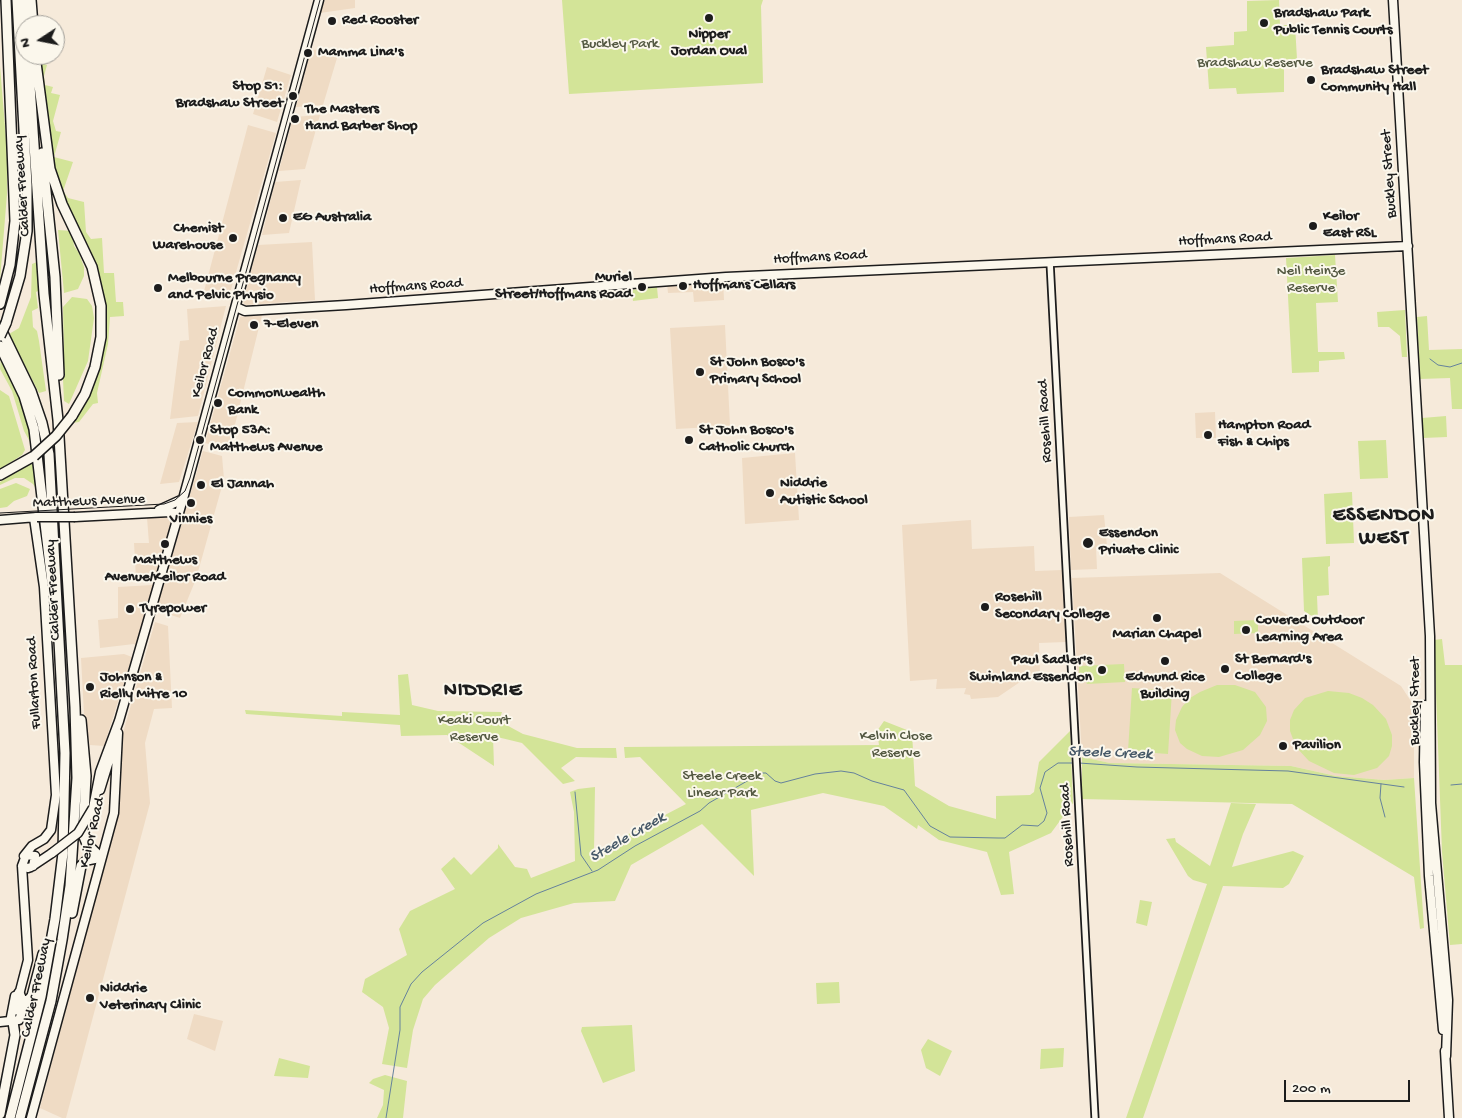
<!DOCTYPE html>
<style>
body{margin:0}
#map{position:relative;width:1462px;height:1118px;overflow:hidden;background:#f6eada;font-family:"Gochi Hand",sans-serif}
canvas{display:block}
.north{position:absolute;left:15px;top:15px;width:50px;height:50px;box-sizing:border-box;background:#fbf7ec;border:1px solid #a29f99;border-radius:50%;rotate:259deg;font-size:14px;font-weight:700;line-height:20px;text-align:center;color:#1c1c1c}
.north::after{content:'';display:block;margin:auto;width:18px;height:22px;background:#1c1c1c;clip-path:polygon(50% 0,100% 100%,50% 72%,0 100%)}
.scale{position:absolute;left:1284px;top:1080px;width:126px;height:22px;box-sizing:border-box;border:2px solid #1c1c1c;border-top:0;padding-left:6px;font-size:15px;line-height:18px;white-space:nowrap;color:#1c1c1c;-webkit-text-stroke:4px #fbf7ec;paint-order:stroke}
</style>
<div id="map">
<canvas width="1462" height="1118"></canvas>
<div class="north">N</div>
<div class="scale">200 m</div>
</div>
<script>
const ctx = document.querySelector('canvas').getContext('2d');
ctx.lineJoin = 'round';
function paint(path, color) { ctx.fillStyle = color; ctx.fill(path, 'evenodd'); }
const poly = rows => new Path2D(rows.map(r => 'M' + r).join(''));
function strokePath(path, color, width, dash) { ctx.strokeStyle = color; ctx.lineWidth = width; ctx.lineCap = dash ? 'butt' : 'round'; ctx.setLineDash(dash || []); ctx.stroke(path); }
function label(font, color, halo, rows, align = 'center') {
  ctx.font = font + ' "Gochi Hand",sans-serif'; ctx.lineWidth = 4; ctx.setLineDash([]); ctx.textBaseline = 'middle'; ctx.strokeStyle = halo; ctx.fillStyle = color; for (const [text, x, y, turn = 0] of rows) {
    ctx.save(); ctx.translate(x, y); ctx.rotate((+turn || 0) * Math.PI / 180); ctx.textAlign = isNaN(turn) ? turn : align; if (halo) ctx.strokeText(text, 0, 0); ctx.fillText(text, 0, 0); ctx.restore();
  }
}
paint(poly([
 [325,0,355,0,355,8,320,13],
 [340,48,323,105,296,107,311,50],
 [267,67,291,75,277,122,253,114],
 [320,115,305,169,279,171,293,117],
 [248,125,276,133,230,293,203,295],
 [301,180,289,233,262,235,275,182],
 [312,242,315,300,245,305,243,301,258,245],
 [723,279,724,300,694,302,693,292,668,293,667,283],
 [226,306,198,416,170,419,180,341,189,340,187,309],
 [262,315,229,449,205,443,240,317],
 [725,325,730,426,676,429,670,328],
 [1215,412,1216,438,1196,438,1195,413],
 [198,422,179,482,160,484,177,423],
 [203,451,222,456,224,479,196,579,180,618,156,610],
 [795,453,799,520,745,524,742,458],
 [1104,515,1107,546,1096,547,1097,569,1071,570,1069,517],
 [169,517,172,520,157,577,136,578,134,543,149,543,147,518],
 [971,520,972,549,1034,546,1035,571,1062,570,1066,642,1039,643,1040,674,1020,682,998,697,971,699,970,695,964,694,966,688,936,689,937,679,910,681,902,525],
 [1220,573,1401,686,1414,706,1414,778,1384,780,1336,776,1291,766,1110,763,1082,757,1072,578],
 [152,585,154,586,137,646,134,644,100,648,98,620,118,618,118,587],
 [155,622,168,626,172,708,154,709,145,743,150,803,66,1118,62,1118,40,1108,118,805,120,743],
 [124,654,132,657,104,746,90,745,84,714,81,658],
 [194,1014,223,1021,215,1051,187,1039]
]), '#efdbc4');
paint(poly([
 [562,0,763,0,761,6,763,83,569,94],
 [1279,0,1280,25,1295,25,1297,59,1284,60,1284,92,1237,94,1236,88,1209,89,1206,47,1234,45,1234,32,1247,31,1247,1],
 [41,63,47,65,44,76,45,85,53,87,51,93,60,95,53,121,56,131,61,132,54,157,73,162,63,191,68,198,84,202,86,232,91,239,102,238,104,273,114,273,116,302,123,302,124,316,110,317,108,344,97,393,98,403,93,404,79,422,72,423,83,405,105,318,98,273,89,247,66,204,54,170,47,126],
 [0,66,7,151,7,194,0,280],
 [58,230,72,231,74,246,79,253,84,267,84,276,78,289,64,293],
 [1335,255,1338,302,1316,303,1318,352,1344,352,1345,359,1319,361,1319,372,1292,373,1286,258],
 [37,262,40,290,36,292,38,308,32,311,33,327,37,331,39,341,46,391,39,393,9,334,19,328,31,297,32,264],
 [657,287,658,298,633,301,632,290],
 [72,297,87,299,92,306,94,318,88,361,69,404,64,401,62,358,64,356,63,307],
 [1405,310,1407,357,1402,357,1400,336,1389,327,1378,327,1377,312],
 [1427,316,1429,350,1462,349,1462,409,1452,409,1450,378,1420,379,1417,317],
 [1,355,10,369,34,438,30,442,24,431,12,391,0,369],
 [0,390,9,396,25,450,22,455,0,469],
 [1446,416,1447,437,1423,438,1422,418],
 [1386,440,1388,478,1360,479,1358,441],
 [34,461,40,495,33,484,24,478,15,478,0,485,0,482],
 [16,483,30,489,27,496,14,501,7,507,0,508,0,489],
 [1352,492,1354,543,1326,544,1324,494],
 [1330,556,1330,566,1328,567,1329,595,1317,596,1318,620,1304,611,1302,558],
 [1258,620,1258,633,1234,634,1234,621],
 [1442,639,1445,665,1462,665,1462,944,1450,945,1442,852,1434,640],
 [1124,664,1125,682,1087,684,1083,675,1079,675,1079,666],
 [408,674,412,705,438,711,502,712,499,721,523,734,577,748,616,748,617,758,576,757,561,768,575,781,563,784,522,743,493,736,494,766,447,735,401,736,400,725,246,714,245,710,342,716,342,712,400,715,398,675],
 [1217,685,1235,685,1255,692,1266,707,1267,721,1260,735,1243,750,1219,757,1202,756,1187,749,1180,743,1175,730,1176,720,1182,707,1190,698,1200,692],
 [1132,688,1172,691,1168,754,1128,751],
 [1328,691,1349,693,1362,698,1373,705,1386,719,1392,735,1392,746,1389,756,1377,768,1354,775,1334,773,1309,761,1296,747,1290,731,1290,720,1294,710,1305,698],
 [884,721,912,732,915,786,949,806,996,819,996,796,1030,795,1034,792,1039,762,1070,731,1073,803,1051,833,1009,852,1014,894,1001,895,987,852,939,840,918,825,917,829,884,806,823,793,751,810,754,876,702,824,631,865,615,901,574,903,521,918,489,938,435,985,423,999,413,1030,407,1068,382,1064,389,1028,383,1007,362,992,365,979,407,955,399,929,410,911,455,889,441,869,454,857,471,875,498,848,498,844,515,867,527,869,531,878,575,861,574,812,570,792,578,789,595,787,594,852,686,804,640,757,625,758,624,747,879,745,877,731],
 [1082,757,1110,763,1291,766,1336,776,1384,780,1414,778,1424,928,1420,929,1414,877,1292,804,1082,799],
 [1231,803,1256,804,1243,834,1232,867,1293,851,1304,856,1289,884,1283,888,1223,886,1143,1118,1126,1118,1207,884,1193,880,1188,876,1166,839,1175,838,1176,842,1210,866],
 [1140,900,1152,902,1147,926,1136,923],
 [839,982,840,1003,817,1004,816,983],
 [632,1025,635,1071,603,1083,581,1031,582,1027],
 [928,1039,952,1051,940,1076,926,1068,921,1050],
 [1064,1048,1063,1067,1040,1069,1041,1049],
 [279,1058,310,1066,308,1078,274,1076],
 [385,1075,407,1081,403,1118,377,1118,383,1105,384,1090,369,1083,373,1079]
]), '#d3e498');
strokePath(poly([
 [1430,359,1438,365,1450,367,1462,363],
 [1079,763,1137,767,1288,771,1404,787],
 [1381,784,1380,798,1385,817],
 [1451,785,1462,784],
 [575,792,581,855,592,871],
 [386,1118,400,1030,400,1007,411,984,422,972,483,923,536,894,598,870,635,846,700,811,709,803,761,773,766,773,775,781,781,783,815,774,841,771,854,773,872,781,904,790,930,826,950,837,998,838,1005,838,1022,825,1038,826,1044,821,1047,813,1040,788,1045,772,1058,763,1075,763]
]), '#65829c', 1);
const minor = poly([
 [1050,262,1095,1118]
]);
const major = poly([
 [1393,0,1430,636,1431,803,1448,1000,1446,1056],
 [236,307,245,311,346,305,726,277,1408,246],
 [159,510,183,499],
 [75,517,170,512,179,514],
 [0,520,37,517],
 [1425,705,1424,762,1429,876,1443,1030],
 [100,790,112,751],
 [93,808,100,772,119,721,183,499,319,0],
 [24,856,32,846,44,839,51,830,56,795,44,587,34,518],
 [33,866,35,856,26,855,22,866,28,868,31,867,52,853],
 [19,1009,19,995,28,960,22,866],
 [0,1022,19,1020,22,1012,16,1010],
 [13,1022,11,1017,15,996],
 [1445,1051,1449,1118],
 [31,1118,114,813,118,733]
]);
const highway = poly([
 [24,0,26,25],
 [31,0,33,25],
 [35,55,50,169,62,204,92,267,101,306,101,337,95,367,85,394,72,416],
 [42,153,55,277,59,375],
 [0,304,10,265,15,221,6,0],
 [6,323,20,276,27,231,27,185,17,0],
 [0,327,31,391,42,423,49,454,65,753,63,853,55,919,41,997,10,1118],
 [0,346,24,396,34,429,52,583],
 [0,475,34,456],
 [81,720,86,776,83,834,87,844,98,855],
 [72,913,81,866,87,860,97,858],
 [19,993,22,1000,29,1001],
 [20,1009,32,996,43,954],
 [0,1114,15,1035,13,1022],
 [20,1118,51,1001,62,940,70,886,77,778,75,707,58,420,44,294,28,55]
]);
strokePath(minor, '#1c1c1c', 9);
strokePath(major, '#1c1c1c', 11);
strokePath(highway, '#1c1c1c', 12);
strokePath(minor, '#fbf7ec', 5.5);
strokePath(major, '#fbf7ec', 8);
strokePath(highway, '#fbf7ec', 9);
strokePath(poly([
 [0,513,164,504,175,500,185,491,190,478,320,0]
]), '#1c1c1c', 1);
const majorBridge = poly([
 [37,517,75,517],
 [52,853,78,833,93,808]
]);
const highwayBridge = poly([
 [0,336,6,323],
 [34,456,56,436,72,416]
]);
strokePath(majorBridge, '#1c1c1c', 11, []);
strokePath(highwayBridge, '#1c1c1c', 12, []);
strokePath(majorBridge, '#fbf7ec', 8);
strokePath(highwayBridge, '#fbf7ec', 9);
for (const [x, y, r, color] of [
 [709,18,5,"#1c1c1c"],
 [332,21,5,"#1c1c1c"],
 [1264,23,5,"#1c1c1c"],
 [308,53,5,"#1c1c1c"],
 [1311,80,5,"#1c1c1c"],
 [293,96,5,"#1c1c1c"],
 [295,119,5,"#1c1c1c"],
 [283,218,5,"#1c1c1c"],
 [1313,226,5,"#1c1c1c"],
 [233,238,5,"#1c1c1c"],
 [683,286,5,"#1c1c1c"],
 [642,287,5,"#1c1c1c"],
 [158,288,5,"#1c1c1c"],
 [254,325,5,"#1c1c1c"],
 [700,372,5,"#1c1c1c"],
 [218,403,5,"#1c1c1c"],
 [1208,435,5,"#1c1c1c"],
 [200,440,5,"#1c1c1c"],
 [689,440,5,"#1c1c1c"],
 [201,485,5,"#1c1c1c"],
 [770,493,5,"#1c1c1c"],
 [191,503,5,"#1c1c1c"],
 [1088,543,6,"#1c1c1c"],
 [165,544,5,"#1c1c1c"],
 [985,607,5,"#1c1c1c"],
 [130,609,5,"#1c1c1c"],
 [1157,618,5,"#1c1c1c"],
 [1246,630,5,"#1c1c1c"],
 [1165,661,5,"#1c1c1c"],
 [1225,669,5,"#1c1c1c"],
 [1102,670,5,"#1c1c1c"],
 [90,687,5,"#1c1c1c"],
 [1283,746,5,"#1c1c1c"],
 [90,998,5,"#1c1c1c"]
]) { const dot = new Path2D(); dot.arc(x, y, r, 0, 2 * Math.PI); ctx.fillStyle = color; ctx.fill(dot); strokePath(dot, '#fbf7ec', 2); }
label('bold 15px', '#1c1c1c', '#fbf7ec', [
 ["Bradshaw Park",1274,14],
 ["Public Tennis Courts",1274,31],
 ["Red Rooster",342,21],
 ["Nipper",709,35,"center"],
 ["Jordan Oval",709,52,"center"],
 ["Mamma Lina's",318,53],
 ["Bradshaw Street",1321,71],
 ["Community Hall",1321,88],
 ["Stop 51:",283,87,"right"],
 ["Bradshaw Street",283,104,"right"],
 ["The Masters",305,110],
 ["Hand Barber Shop",305,127],
 ["Keilor",1323,217],
 ["East RSL",1323,234],
 ["EG Australia",293,218],
 ["Chemist",223,229,"right"],
 ["Warehouse",223,246,"right"],
 ["Muriel",632,278,"right"],
 ["Street/Hoffmans Road",632,295,"right"],
 ["Melbourne Pregnancy",168,279],
 ["and Pelvic Physio",168,296],
 ["Hoffmans Cellars",693,286],
 ["7-Eleven",264,325],
 ["St John Bosco's",710,363],
 ["Primary School",710,380],
 ["Commonwealth",228,394],
 ["Bank",228,411],
 ["Hampton Road",1218,426],
 ["Fish & Chips",1218,443],
 ["Stop 53A:",210,431],
 ["Matthews Avenue",210,448],
 ["St John Bosco's",699,431],
 ["Catholic Church",699,448],
 ["Niddrie",780,484],
 ["Autistic School",780,501],
 ["El Jannah",211,485],
 ["Vinnies",191,520,"center"],
 ["Essendon",1099,534],
 ["Private Clinic",1099,551],
 ["Matthews",165,561,"center"],
 ["Avenue/Keilor Road",165,578,"center"],
 ["Rosehill",995,598],
 ["Secondary College",995,615],
 ["Tyrepower",140,609],
 ["Covered Outdoor",1256,621],
 ["Learning Area",1256,638],
 ["Marian Chapel",1157,635,"center"],
 ["St Bernard's",1235,660],
 ["College",1235,677],
 ["Paul Sadler's",1092,661,"right"],
 ["Swimland Essendon",1092,678,"right"],
 ["Johnson &",100,678],
 ["Rielly Mitre 10",100,695],
 ["Edmund Rice",1165,678,"center"],
 ["Building",1165,695,"center"],
 ["Pavilion",1293,746],
 ["Niddrie",100,989],
 ["Veterinary Clinic",100,1006]
], 'left');
label('15px', '#535841', '#fbf7ec', [
 ["Buckley Park",620,45],
 ["Bradshaw Reserve",1255,64],
 ["Neil Heinze",1311,272],
 ["Reserve",1311,289],
 ["Keaki Court",474,721],
 ["Reserve",474,738],
 ["Kelvin Close",896,737],
 ["Reserve",896,754],
 ["Steele Creek",722,777],
 ["Linear Park",722,794]
]);
label('15px', '#1c1c1c', '#fbf7ec', [
 ["Buckley Street",1390,174,-94],
 ["Calder Freeway",23,186,-94],
 ["Hoffmans Road",1225,240,-3],
 ["Hoffmans Road",820,258,-3],
 ["Hoffmans Road",416,287,-4],
 ["Keilor Road",206,363,-75],
 ["Rosehill Road",1046,421,-93],
 ["Matthews Avenue",89,502,-2],
 ["Calder Freeway",54,590,-93],
 ["Fullarton Road",35,683,-93],
 ["Buckley Street",1416,701,-90],
 ["Rosehill Road",1068,825,-93],
 ["Keilor Road",93,833,-77],
 ["Calder Freeway",37,988,-78]
]);
label('italic 16px', '#465867', '#fbf7ec', [
 ["Steele Creek",1110,754,2],
 ["Steele Creek",628,838,-30]
]);
ctx.letterSpacing = '1px';
label('bold 20px', '#1c1c1c', '#fbf7ec', [
 ["ESSENDON",1384,517],
 ["WEST",1384,540],
 ["NIDDRIE",483,692]
]);
ctx.letterSpacing = '0px';
</script>
